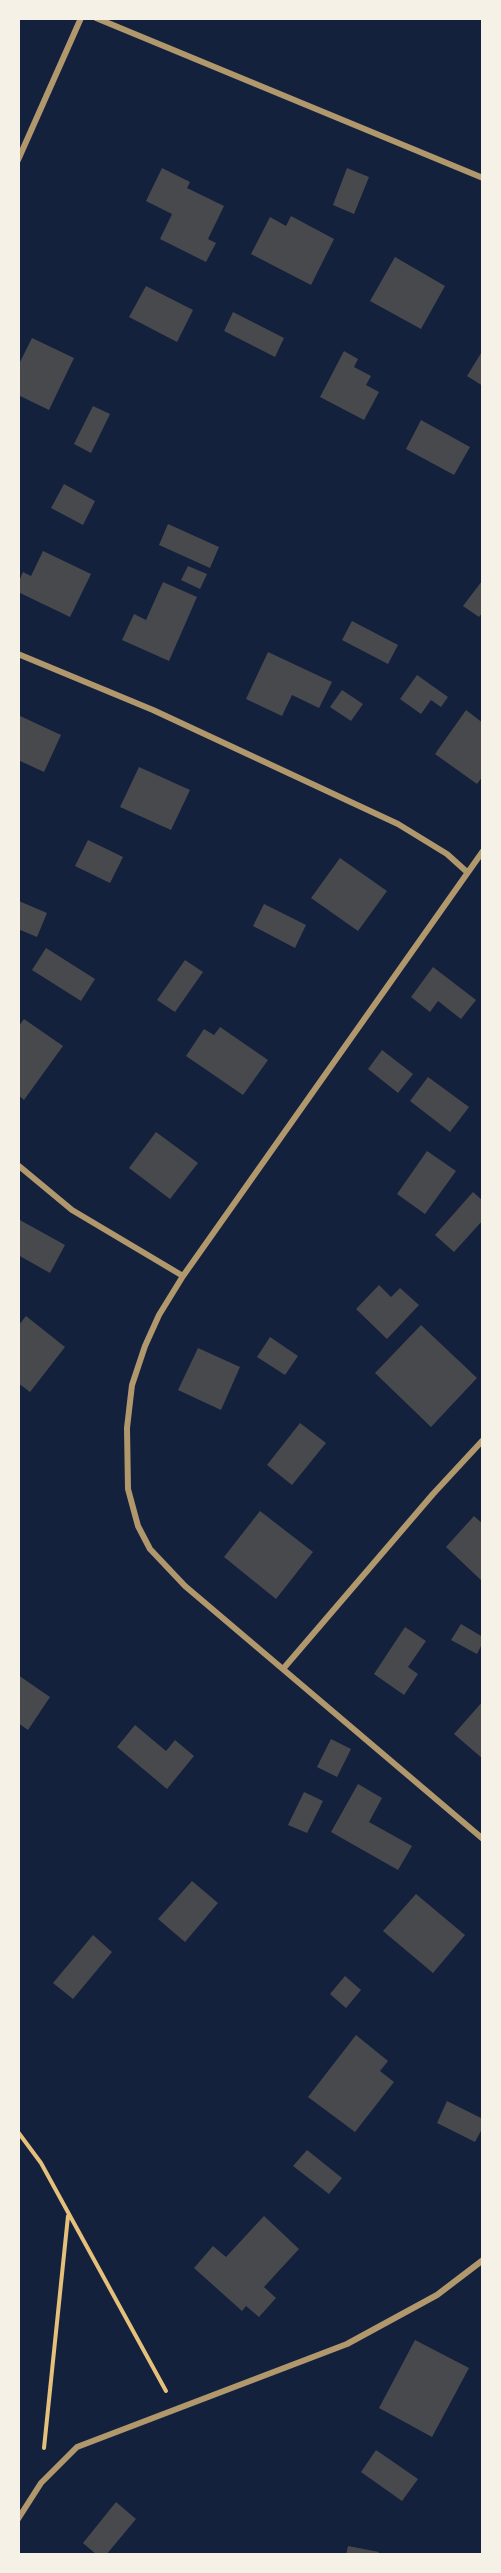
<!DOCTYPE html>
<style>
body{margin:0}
#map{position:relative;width:501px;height:2573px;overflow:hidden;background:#14213d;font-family:"Sofia Sans Condensed",sans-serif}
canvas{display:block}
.frame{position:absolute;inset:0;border:20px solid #f6f1e7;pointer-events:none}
</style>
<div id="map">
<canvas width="501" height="2573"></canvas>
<div class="frame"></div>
</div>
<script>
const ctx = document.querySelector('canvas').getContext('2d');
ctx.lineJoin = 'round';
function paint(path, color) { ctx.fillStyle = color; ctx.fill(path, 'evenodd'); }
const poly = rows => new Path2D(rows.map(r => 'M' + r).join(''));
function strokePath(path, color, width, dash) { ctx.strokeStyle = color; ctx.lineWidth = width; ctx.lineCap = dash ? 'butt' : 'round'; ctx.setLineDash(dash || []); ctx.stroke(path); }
paint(poly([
 [162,168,190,182,187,188,224,206,208,239,216,243,206,262,160,239,172,214,146,201],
 [347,168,369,177,354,214,333,205],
 [291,216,334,239,311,285,251,254,270,217,286,226],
 [395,257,445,286,421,329,370,301],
 [146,286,193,310,177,342,129,317],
 [233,312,284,338,275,357,224,331],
 [32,338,74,358,49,410,18,395,18,366],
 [483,350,483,386,467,376],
 [344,351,358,359,354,367,371,376,366,385,379,392,364,420,320,397],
 [93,406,110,414,91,453,74,444],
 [421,420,470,447,454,475,406,449],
 [64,484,95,501,83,525,51,508],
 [168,524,219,547,210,568,159,545],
 [43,551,91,574,70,617,18,592,18,583,23,572,31,576],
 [188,566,207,574,200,589,181,580],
 [482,581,483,612,479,617,463,606],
 [163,582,197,597,169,661,122,640,134,614,146,620],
 [352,621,398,645,388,664,342,640],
 [268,652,332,682,319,708,292,695,282,716,246,699],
 [417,675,448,697,441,707,431,700,421,714,400,699],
 [342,690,363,704,351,721,330,707],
 [466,710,483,723,483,776,477,784,435,754],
 [18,715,61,735,44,772,18,760],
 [139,767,190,790,171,830,120,807],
 [88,840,123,857,110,883,75,866],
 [340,858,387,891,358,931,311,898],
 [19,901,47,913,37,937,18,929],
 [264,904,306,925,295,948,253,926],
 [46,948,95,979,81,1001,32,970],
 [185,960,203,972,175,1012,157,1000],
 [433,967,476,1000,461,1019,438,1001,430,1012,411,997],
 [24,1019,63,1046,24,1100,18,1095,18,1027],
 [220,1027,268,1060,243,1095,186,1056,204,1029,214,1035],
 [382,1050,413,1074,398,1093,368,1069],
 [428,1077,469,1107,450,1132,410,1101],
 [156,1132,198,1163,170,1199,129,1168],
 [427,1151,456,1171,425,1214,397,1194],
 [473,1192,483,1201,483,1220,454,1252,435,1235],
 [18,1219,65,1245,50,1273,18,1255],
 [379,1285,391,1297,400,1288,419,1305,387,1339,356,1309],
 [26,1316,65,1347,30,1392,18,1383,18,1326],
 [421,1325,477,1378,431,1427,375,1373],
 [270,1337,298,1356,285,1375,257,1357],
 [198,1348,240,1367,221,1410,178,1390],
 [300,1423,326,1443,292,1485,267,1465],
 [260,1511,313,1552,276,1599,224,1557],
 [474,1516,483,1524,483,1582,446,1547],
 [461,1624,483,1637,483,1642,477,1654,451,1640],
 [405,1627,426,1641,408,1667,418,1674,404,1695,374,1674],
 [18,1675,50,1697,28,1730,18,1723],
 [483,1701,483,1759,454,1734],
 [135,1725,166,1751,175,1740,194,1756,167,1789,117,1747],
 [331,1739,351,1749,337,1777,317,1767],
 [358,1784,382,1798,369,1822,412,1846,398,1870,331,1832],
 [304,1792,323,1801,307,1833,288,1825],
 [192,1881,218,1903,185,1942,158,1919],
 [416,1894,465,1935,433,1973,383,1931],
 [93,1935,112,1952,73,1999,53,1983],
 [345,1976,361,1990,346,2008,330,1994],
 [356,2035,388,2061,380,2071,394,2082,355,2132,308,2097],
 [447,2101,483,2119,483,2127,475,2142,437,2123],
 [307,2150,342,2178,329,2194,293,2166],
 [264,2216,299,2249,264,2287,276,2298,259,2317,246,2306,242,2311,194,2268,213,2246,226,2257],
 [415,2340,469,2368,432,2437,379,2408],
 [376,2450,418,2479,402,2501,361,2472],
 [116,2502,136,2519,106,2555,97,2555,83,2543],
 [348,2546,379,2552,378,2555,346,2555]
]), '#48494c');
strokePath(poly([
 [18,2132,41,2163,166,2391],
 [44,2448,68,2216]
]), '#e5c07b', 4);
strokePath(poly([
 [96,18,483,178],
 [18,160,81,18],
 [18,654,153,710,398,824,447,854,467,872],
 [19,1166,72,1210,183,1276,159,1315,145,1346,132,1385,130,1402,127,1428,128,1489,138,1526,150,1549,185,1586,483,1839],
 [183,1276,483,851],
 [283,1669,433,1494,483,1440],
 [18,2519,41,2483,77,2447,347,2344,437,2295,483,2260]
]), '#b1986c', 6);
</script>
